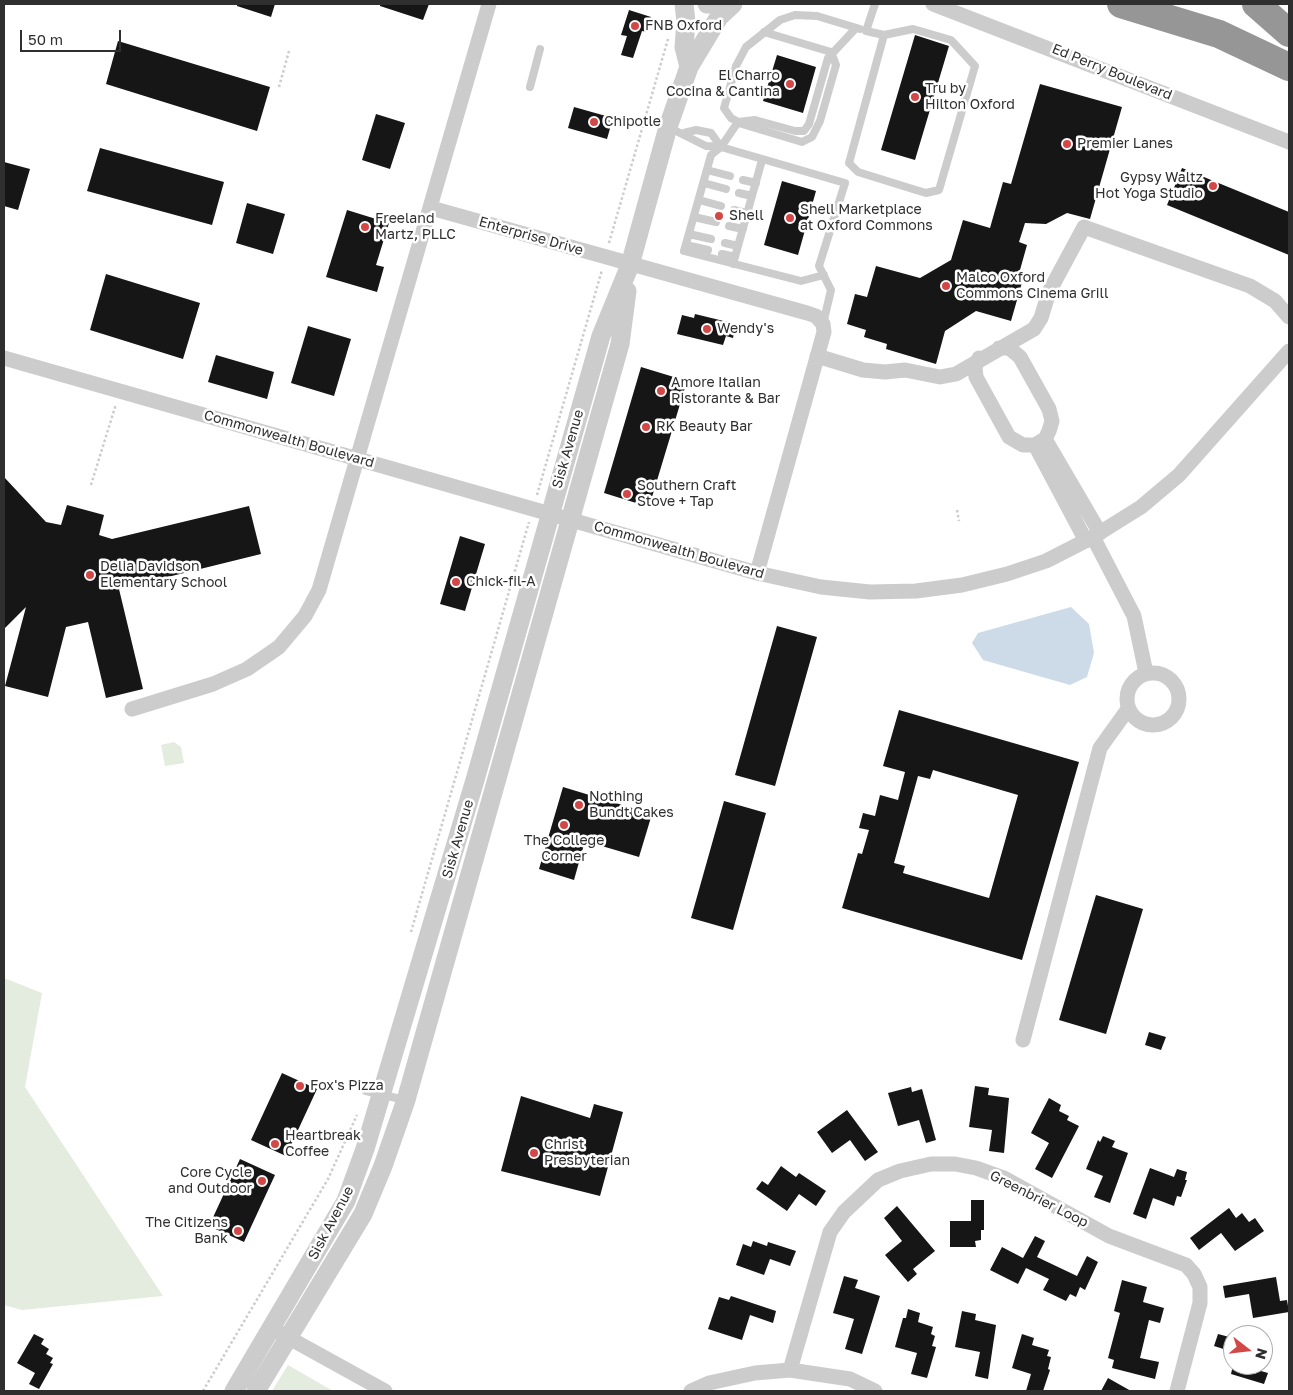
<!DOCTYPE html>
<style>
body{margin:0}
#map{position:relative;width:1293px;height:1395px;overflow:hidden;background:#fff;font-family:"Golos Text",sans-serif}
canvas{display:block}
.frame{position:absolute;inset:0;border:5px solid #2f2f2f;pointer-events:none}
.north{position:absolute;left:1223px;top:1325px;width:50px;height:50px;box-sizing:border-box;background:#fff;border:1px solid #acacac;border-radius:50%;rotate:106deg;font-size:14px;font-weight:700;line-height:20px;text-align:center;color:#2f2f2f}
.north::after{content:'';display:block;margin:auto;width:18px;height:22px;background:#d14847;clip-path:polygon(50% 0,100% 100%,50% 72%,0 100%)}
.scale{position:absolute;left:20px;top:30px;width:101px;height:22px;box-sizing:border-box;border:2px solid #2f2f2f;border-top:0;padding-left:6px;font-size:15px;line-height:18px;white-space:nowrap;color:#2f2f2f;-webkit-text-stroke:4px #fff;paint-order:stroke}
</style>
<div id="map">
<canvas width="1293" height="1395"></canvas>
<div class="frame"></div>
<div class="north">N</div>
<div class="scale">50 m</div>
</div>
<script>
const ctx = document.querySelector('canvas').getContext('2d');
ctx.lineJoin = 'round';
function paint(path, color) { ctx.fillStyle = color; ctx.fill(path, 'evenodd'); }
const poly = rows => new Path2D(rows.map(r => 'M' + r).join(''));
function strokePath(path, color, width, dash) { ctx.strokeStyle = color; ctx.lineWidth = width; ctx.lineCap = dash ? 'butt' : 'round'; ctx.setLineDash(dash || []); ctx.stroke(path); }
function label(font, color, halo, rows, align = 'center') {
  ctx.font = font + ' "Golos Text",sans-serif'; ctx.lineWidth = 5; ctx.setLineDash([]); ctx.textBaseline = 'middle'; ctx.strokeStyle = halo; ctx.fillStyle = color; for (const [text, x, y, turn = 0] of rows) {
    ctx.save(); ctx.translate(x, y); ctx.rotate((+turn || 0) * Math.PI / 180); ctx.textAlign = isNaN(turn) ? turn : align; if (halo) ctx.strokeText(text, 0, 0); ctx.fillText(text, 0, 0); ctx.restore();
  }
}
paint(poly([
 [174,742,181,747,184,763,165,766,161,745],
 [4,978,42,993,25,1087,163,1296,22,1310,4,1305],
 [288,1365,333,1391,272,1391]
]), '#e4ebdf');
paint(poly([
 [1071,607,1089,624,1094,653,1087,677,1070,685,983,660,972,643,978,633]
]), '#cddbe8');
paint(poly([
 [237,4,275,4,271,17,237,6],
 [380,4,429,4,423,20,380,6],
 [629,10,651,17,647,32,642,31,633,58,621,55,627,36,621,35],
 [915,35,949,46,915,160,881,150],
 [118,41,270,87,257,131,106,84],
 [777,55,816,67,803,113,763,101],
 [1040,84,1122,107,1090,219,1067,213,1046,224,1025,223,1019,242,1027,245,1020,270,1025,272,1011,321,976,311,945,331,936,364,886,349,887,344,864,337,866,330,847,324,855,294,867,297,876,266,920,278,951,260,963,220,990,228,1003,182,1011,184],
 [574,107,613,118,607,139,568,128],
 [376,114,405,123,390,169,362,160],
 [100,148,224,182,212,225,87,191],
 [4,162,30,169,18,210,4,206],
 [1182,168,1289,212,1289,255,1167,205],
 [782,181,816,191,798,255,764,245],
 [247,203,285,214,273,254,236,243],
 [347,210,389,223,376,265,384,267,377,292,326,277],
 [106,274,200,303,183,359,90,330],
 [695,314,736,324,733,338,726,336,723,345,677,334,682,315,694,318],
 [308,326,351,339,334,396,291,383],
 [216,355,274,372,267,399,208,382],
 [641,367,687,381,649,507,604,493],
 [4,477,46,522,61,525,67,505,104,515,99,535,112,539,249,506,261,554,119,589,143,689,106,698,88,622,66,627,48,697,5,686,26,607,4,629],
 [460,536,485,544,465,611,440,604],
 [777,626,817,637,775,786,735,775],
 [899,710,1079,762,1022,960,842,908,858,853,862,854,869,830,859,828,863,813,875,816,880,795,898,800,905,772,883,766],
 [933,770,1018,795,989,898,903,873,905,866,894,863,918,776,930,779],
 [563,787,652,814,639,857,585,841,574,880,539,869],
 [724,801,766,813,733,930,691,918],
 [1096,895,1143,909,1106,1034,1059,1020],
 [1149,1032,1166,1037,1161,1050,1145,1045],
 [282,1073,317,1089,286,1156,251,1140],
 [975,1086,989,1088,988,1095,1009,1098,1004,1153,989,1151,992,1130,969,1127],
 [911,1087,912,1092,922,1089,936,1140,926,1143,919,1120,898,1126,888,1093],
 [521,1096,590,1118,594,1104,623,1112,600,1196,501,1171],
 [1049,1098,1061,1105,1059,1111,1069,1116,1067,1120,1079,1126,1052,1178,1035,1169,1049,1143,1031,1133],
 [847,1110,878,1152,865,1161,850,1140,832,1153,817,1132],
 [1103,1136,1115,1141,1112,1147,1128,1153,1110,1203,1094,1197,1103,1176,1086,1169,1098,1140,1100,1142],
 [240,1159,275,1175,244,1242,209,1226],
 [781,1166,796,1177,799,1173,826,1191,816,1206,799,1194,787,1211,756,1189,762,1181,768,1185],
 [1150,1168,1174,1177,1177,1169,1187,1172,1185,1180,1187,1180,1181,1197,1177,1196,1174,1206,1153,1198,1146,1219,1133,1214],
 [971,1200,984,1200,984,1230,981,1230,981,1240,975,1241,976,1247,950,1247,950,1221,971,1221],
 [897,1206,935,1251,913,1269,917,1274,908,1282,885,1255,902,1241,884,1218],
 [1229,1208,1236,1218,1242,1213,1249,1222,1255,1218,1264,1231,1235,1251,1221,1233,1199,1250,1190,1238],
 [1035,1236,1045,1241,1037,1257,1077,1276,1087,1256,1098,1262,1085,1290,1080,1287,1076,1297,1070,1294,1066,1301,1043,1290,1049,1279,1026,1268,1018,1284,990,1270,1002,1247,1023,1258],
 [753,1241,767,1246,768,1242,796,1251,790,1266,770,1259,764,1275,736,1265,743,1244,751,1247],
 [844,1276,858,1280,855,1288,880,1296,862,1354,845,1349,854,1319,833,1313],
 [1276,1277,1280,1301,1287,1300,1289,1312,1253,1318,1249,1294,1225,1298,1223,1286],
 [1122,1280,1147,1287,1143,1302,1164,1308,1160,1323,1149,1320,1140,1358,1159,1362,1155,1379,1112,1368,1114,1360,1108,1358,1120,1313,1114,1311],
 [731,1296,776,1311,773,1323,750,1315,742,1340,708,1329,719,1297,729,1300],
 [908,1309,920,1313,918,1322,933,1327,931,1334,935,1336,932,1346,936,1347,927,1378,911,1374,917,1353,895,1347,903,1318,906,1318],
 [962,1311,976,1314,975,1320,996,1325,988,1379,975,1376,980,1352,955,1347],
 [34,1334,44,1339,41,1344,49,1349,46,1354,53,1358,50,1363,53,1364,39,1389,29,1384,35,1373,17,1363],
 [1022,1334,1034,1338,1032,1345,1049,1350,1047,1356,1051,1357,1048,1369,1050,1370,1043,1391,1026,1391,1031,1374,1012,1368],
 [1218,1334,1233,1338,1233,1352,1214,1346],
 [1233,1365,1263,1365,1261,1371,1268,1373,1264,1384,1231,1374],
 [1108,1378,1131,1391,1101,1391]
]), '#161616');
strokePath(poly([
 [279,87,289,51],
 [609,243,668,39],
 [91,485,116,404],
 [537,495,602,270],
 [957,510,959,521],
 [411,932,529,522],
 [203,1391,328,1179,357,1115]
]), '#ccc', 2.5, [2.5, 2.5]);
strokePath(poly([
 [875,4,866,31,884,35,913,29,951,40,975,66,939,190,926,193,916,190,858,172,849,163,884,35],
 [764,32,831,52],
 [831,52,836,65,820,121,812,137,802,142,742,124,731,118,724,108,736,66,746,47,780,20,795,15,817,16,860,29],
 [530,87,540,49],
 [668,127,706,146,721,147,845,183,819,266,831,290,823,324],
 [684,133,696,130,711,133,721,147],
 [707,170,730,176],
 [743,180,756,183],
 [704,183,726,189],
 [739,193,752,196],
 [699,200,721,206],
 [734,210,747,213],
 [694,217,716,222],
 [729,226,743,229],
 [689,234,711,239],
 [725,243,738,246],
 [686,245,708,250],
 [722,254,735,257],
 [733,264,762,160],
 [824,275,801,281,684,251,711,155,721,147,738,122,755,120,795,131,804,131,809,124,828,58,856,28],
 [366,1091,405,1100]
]), '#ccc', 8);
strokePath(poly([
 [933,4,1289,142],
 [431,208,807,313,816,316,823,324,824,332,757,573],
 [817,356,863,370,885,372,905,370,940,377,956,374,1034,329,1041,318,1049,292,1084,227,1250,286,1275,301,1289,317],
 [4,358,757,573,821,587,870,592,916,591,962,585,1007,574,1046,561,1093,537,1141,507,1179,475,1289,351],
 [979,358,975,367,976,377,1009,437,1023,445,1035,445,1045,439,1049,431,1052,421,1049,409,1020,357,1009,348,999,348],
 [1045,439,1100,533],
 [1035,445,1086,541],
 [1093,537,1134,616,1146,673],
 '1127 699a26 26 0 1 1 52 0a26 26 0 1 1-52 0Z',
 [132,709,213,684,247,669,279,647,305,616,319,590,489,4],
 [1023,1040,1100,748,1128,709],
 [271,1328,385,1391],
 [790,1370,830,1232,844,1212,878,1180,900,1171,931,1164,955,1164,976,1168,1004,1178,1109,1236,1186,1265,1194,1274,1200,1287,1200,1303,1177,1391],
 [691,1391,709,1383,755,1373,790,1370,850,1379,875,1391]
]), '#ccc', 15);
strokePath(poly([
 [684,4,686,22,684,47,689,67],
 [707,4,731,5],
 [234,1391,346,1201,365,1149,475,780,601,336,630,265,668,127,689,67,719,17,733,4],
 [256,1391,363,1214,383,1166,406,1100,620,344,627,291]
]), '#ccc', 19);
strokePath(poly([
 [1121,4,1219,34,1289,67],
 [1256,4,1289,33]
]), '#969696', 28);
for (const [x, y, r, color] of [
 [635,26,5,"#d14847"],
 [790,84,5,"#d14847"],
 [915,97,5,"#d14847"],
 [594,122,5,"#d14847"],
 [1067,144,5,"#d14847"],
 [1213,186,5,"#d14847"],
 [719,216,5,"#d14847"],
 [790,218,5,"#d14847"],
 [365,227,5,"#d14847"],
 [946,286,5,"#d14847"],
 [707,329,5,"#d14847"],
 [661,391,5,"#d14847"],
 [646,427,5,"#d14847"],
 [627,494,5,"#d14847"],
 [90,575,5,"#d14847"],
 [456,582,5,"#d14847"],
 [579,805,5,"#d14847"],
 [564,825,5,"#d14847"],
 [300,1086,5,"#d14847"],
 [275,1144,5,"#d14847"],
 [534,1153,5,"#d14847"],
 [262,1181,5,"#d14847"],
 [238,1231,5,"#d14847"]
]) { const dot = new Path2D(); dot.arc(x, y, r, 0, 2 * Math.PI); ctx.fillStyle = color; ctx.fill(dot); strokePath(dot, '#fff', 2); }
label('14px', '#2f2f2f', '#fff', [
 ["FNB Oxford",645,26],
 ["El Charro",780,76,"right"],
 ["Cocina & Cantina",780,92,"right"],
 ["Tru by",925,89],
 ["Hilton Oxford",925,105],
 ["Chipotle",604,122],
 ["Premier Lanes",1077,144],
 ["Gypsy Waltz",1203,178,"right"],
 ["Hot Yoga Studio",1203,194,"right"],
 ["Shell Marketplace",800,210],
 ["at Oxford Commons",800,226],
 ["Shell",729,216],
 ["Freeland",375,219],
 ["Martz, PLLC",375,235],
 ["Malco Oxford",956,278],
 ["Commons Cinema Grill",956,294],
 ["Wendy's",717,329],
 ["Amore Italian",671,383],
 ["Ristorante & Bar",671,399],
 ["RK Beauty Bar",656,427],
 ["Southern Craft",637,486],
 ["Stove + Tap",637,502],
 ["Delia Davidson",100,567],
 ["Elementary School",100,583],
 ["Chick-fil-A",466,582],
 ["Nothing",589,797],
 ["Bundt Cakes",589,813],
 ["The College",564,841,"center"],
 ["Corner",564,857,"center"],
 ["Fox's Pizza",310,1086],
 ["Heartbreak",285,1136],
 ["Coffee",285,1152],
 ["Christ",544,1145],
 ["Presbyterian",544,1161],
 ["Core Cycle",252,1173,"right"],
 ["and Outdoor",252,1189,"right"],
 ["The Citizens",228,1223,"right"],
 ["Bank",228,1239,"right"]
], 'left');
label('14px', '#2f2f2f', '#fff', [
 ["Ed Perry Boulevard",1112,72,22],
 ["Enterprise Drive",531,236,16],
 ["Commonwealth Boulevard",289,439,16],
 ["Sisk Avenue",568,449,-74],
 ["Commonwealth Boulevard",679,550,16],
 ["Sisk Avenue",458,839,-74],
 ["Greenbrier Loop",1039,1199,27],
 ["Sisk Avenue",331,1223,-62]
]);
</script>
